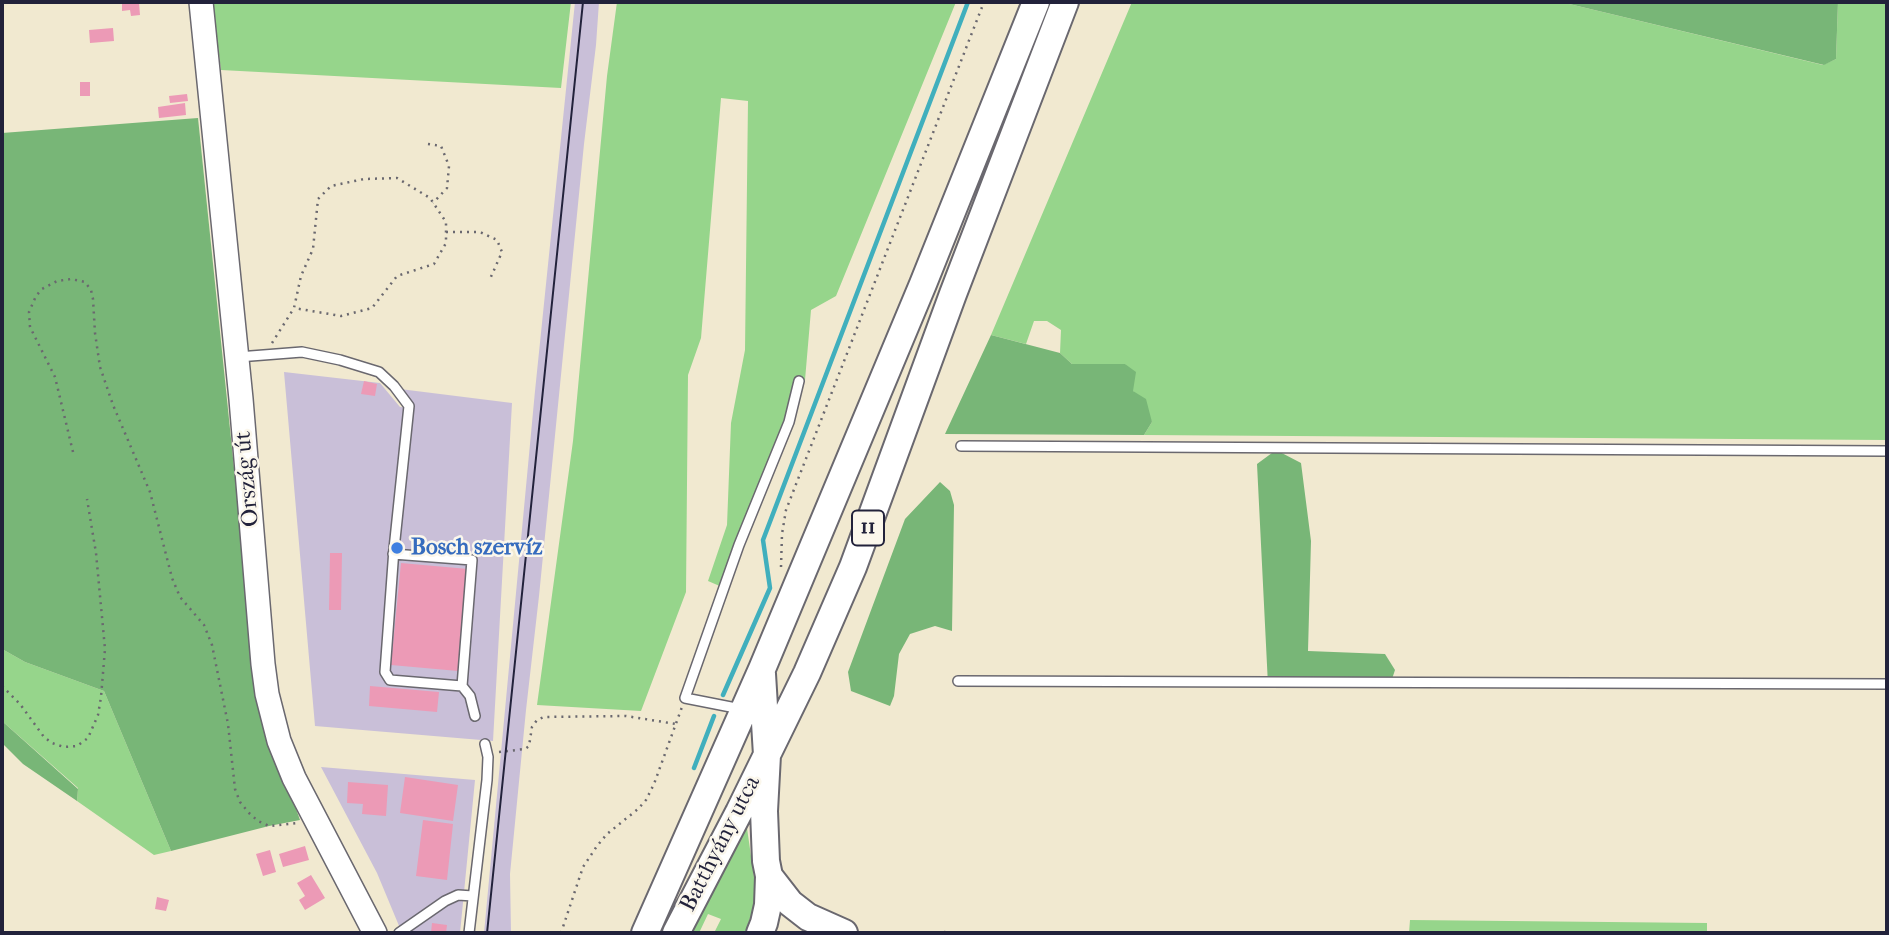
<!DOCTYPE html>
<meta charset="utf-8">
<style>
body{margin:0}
#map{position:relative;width:1889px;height:935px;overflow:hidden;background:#f1e9d0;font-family:"IM FELL French Canon",serif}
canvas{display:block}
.frame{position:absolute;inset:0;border:4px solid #22223b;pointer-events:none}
</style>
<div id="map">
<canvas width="1889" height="935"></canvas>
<div class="frame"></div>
</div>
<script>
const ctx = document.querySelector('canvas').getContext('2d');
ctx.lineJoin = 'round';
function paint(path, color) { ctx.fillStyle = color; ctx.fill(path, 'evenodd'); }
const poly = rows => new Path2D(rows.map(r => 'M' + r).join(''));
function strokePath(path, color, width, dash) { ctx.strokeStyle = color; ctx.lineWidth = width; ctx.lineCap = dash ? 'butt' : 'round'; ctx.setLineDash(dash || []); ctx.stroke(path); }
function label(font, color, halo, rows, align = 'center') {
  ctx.font = font + ' "IM FELL French Canon",serif'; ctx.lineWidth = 5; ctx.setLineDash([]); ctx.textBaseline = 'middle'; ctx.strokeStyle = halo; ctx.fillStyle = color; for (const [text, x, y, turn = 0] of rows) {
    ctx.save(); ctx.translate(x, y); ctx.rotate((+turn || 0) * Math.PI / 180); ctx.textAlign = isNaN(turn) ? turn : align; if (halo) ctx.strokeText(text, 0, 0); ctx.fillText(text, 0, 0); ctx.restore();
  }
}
paint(poly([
 [575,2,599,2,596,45,584,144,539,596,526,710,510,874,511,933,484,933,535,391],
 [284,372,380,383,400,407,415,408,400,389,512,403,493,741,315,726],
 [321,767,475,780,460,933,402,933,377,873]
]), '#c9bfd8');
paint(poly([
 [212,2,571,2,561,88,221,70],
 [617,2,956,2,836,296,811,310,805,380,722,587,708,581,727,525,731,423,745,350,748,101,721,98,701,338,688,375,686,592,641,711,537,705,573,441,607,76],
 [1132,2,1561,2,1823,65,1836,59,1838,2,1887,2,1887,440,1144,435,1152,422,1133,391,1125,364,1072,364,1060,353,1061,330,1047,321,1034,321,1026,344,991,335],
 [2,649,25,662,104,691,171,851,154,855,77,801,78,788,2,721],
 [746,821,757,898,745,933,714,933,721,919,708,914,699,933,687,933],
 [1410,920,1707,923,1707,933,1409,933]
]), '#96d58b');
paint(poly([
 [1561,2,1838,2,1836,59,1824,65],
 [198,118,258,701,300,820,269,826,171,851,104,691,25,662,2,649,2,133],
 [991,335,1060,353,1072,364,1125,364,1136,372,1133,391,1146,399,1152,422,1144,435,945,434],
 [1276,450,1301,463,1311,541,1308,651,1385,654,1395,670,1389,688,1268,685,1257,464],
 [940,482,950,491,954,505,952,631,935,626,910,634,899,654,894,696,890,706,851,691,848,672,905,519],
 [2,721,78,789,77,801,23,764,2,743]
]), '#78b677');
strokePath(poly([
 [723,695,770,588,763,540,968,2],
 [694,768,714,716]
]), '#40afbd', 4.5);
paint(poly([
 [139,3,140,15,131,16,130,10,122,11,122,4],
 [113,28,114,41,90,43,89,30],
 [80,82,90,82,90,96,80,96],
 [187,94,188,101,170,103,169,96],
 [185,103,186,115,159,118,158,107],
 [364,381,377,384,375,396,361,394],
 [330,553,342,553,341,610,329,610],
 [401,563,468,569,458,671,391,665],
 [370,686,439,692,437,712,369,706],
 [405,777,458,785,453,821,400,813],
 [348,782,388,785,386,816,362,814,363,804,347,803],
 [423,820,453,824,447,880,416,876],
 [305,846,309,860,283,867,279,854],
 [270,850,276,872,263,876,256,854],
 [311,875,325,898,305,910,299,900,305,896,297,883],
 [157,897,169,900,166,911,155,909],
 [432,923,447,925,446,933,431,933]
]), '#ec9ab6');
const service = poly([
 [238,357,302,352,340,360,379,372,394,386,409,406,394,549,385,672,390,680,462,686,470,696,475,716],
 [961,446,1887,451],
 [393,554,472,560,462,686],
 [958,681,1887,684],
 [741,709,685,698,739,545,789,422,799,381],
 [399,933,445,901,458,895,473,896],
 [469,933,487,780,488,757,485,744]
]);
const secondary = poly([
 [201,2,241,399,263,664,267,694,279,741,294,778,375,933]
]);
const primary = poly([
 [769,876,790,903,808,917,844,933],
 [645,933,762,669,923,284,1036,2],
 [676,933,739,812,807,673,853,567,953,294,1065,2],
 [760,933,764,923,768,905,769,876,766,861,764,811,767,755,762,674]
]);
strokePath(service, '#6a686f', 12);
strokePath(secondary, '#6a686f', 26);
strokePath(primary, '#6a686f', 30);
strokePath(poly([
 [428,144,441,146,449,166,447,188,433,203],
 [446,232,480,232,497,240,502,252,490,279],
 [272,343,294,308,301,276,313,249,318,199,331,186,364,179,397,178,430,198,446,222,446,243,434,264,397,276,372,308,341,316,294,308],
 [73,452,55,377,30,327,29,312,36,296,42,289,57,281,71,279,85,282,91,290,93,299,95,333,100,367,113,405,150,492,172,578,180,597,204,625,212,645,228,724,235,789,240,802,249,813,258,821,269,826,297,823],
 [781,567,782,534,786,510,984,2],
 [2,686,20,704,44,737,52,743,64,747,77,746,88,738,98,715,101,697,105,649,96,553,87,499],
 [499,752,525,749,529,746,532,727,537,720,544,717,626,716,676,724],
 [944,932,960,933],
 [561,933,583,867,597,846,607,834,638,809,646,800,654,784,682,707]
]), '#6a686f', 2.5, [2, 5]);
strokePath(service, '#fff', 9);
strokePath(secondary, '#fff', 23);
strokePath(primary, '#fff', 26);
strokePath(poly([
 [487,933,583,2]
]), '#22223b', 2);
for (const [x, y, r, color] of [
 [397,548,7,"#3f7fe0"]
]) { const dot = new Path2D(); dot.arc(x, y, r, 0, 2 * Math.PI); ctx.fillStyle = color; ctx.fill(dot); strokePath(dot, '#fbf7ec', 2.5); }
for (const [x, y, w] of [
 [868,528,32]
]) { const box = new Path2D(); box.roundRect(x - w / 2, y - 17.5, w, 35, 5); ctx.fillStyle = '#fbf7ec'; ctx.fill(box); strokePath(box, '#22223b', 2); }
label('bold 21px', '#22223b', null, [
 ["11",868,528]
]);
label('23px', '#22223b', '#fbf7ec', [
 ["Ország út",248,479,-95],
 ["Batthyány utca",721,844,-63]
]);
label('bold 23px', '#366cbe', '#fbf7ec', [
 ["Bosch szervíz",411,548]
], 'left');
</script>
